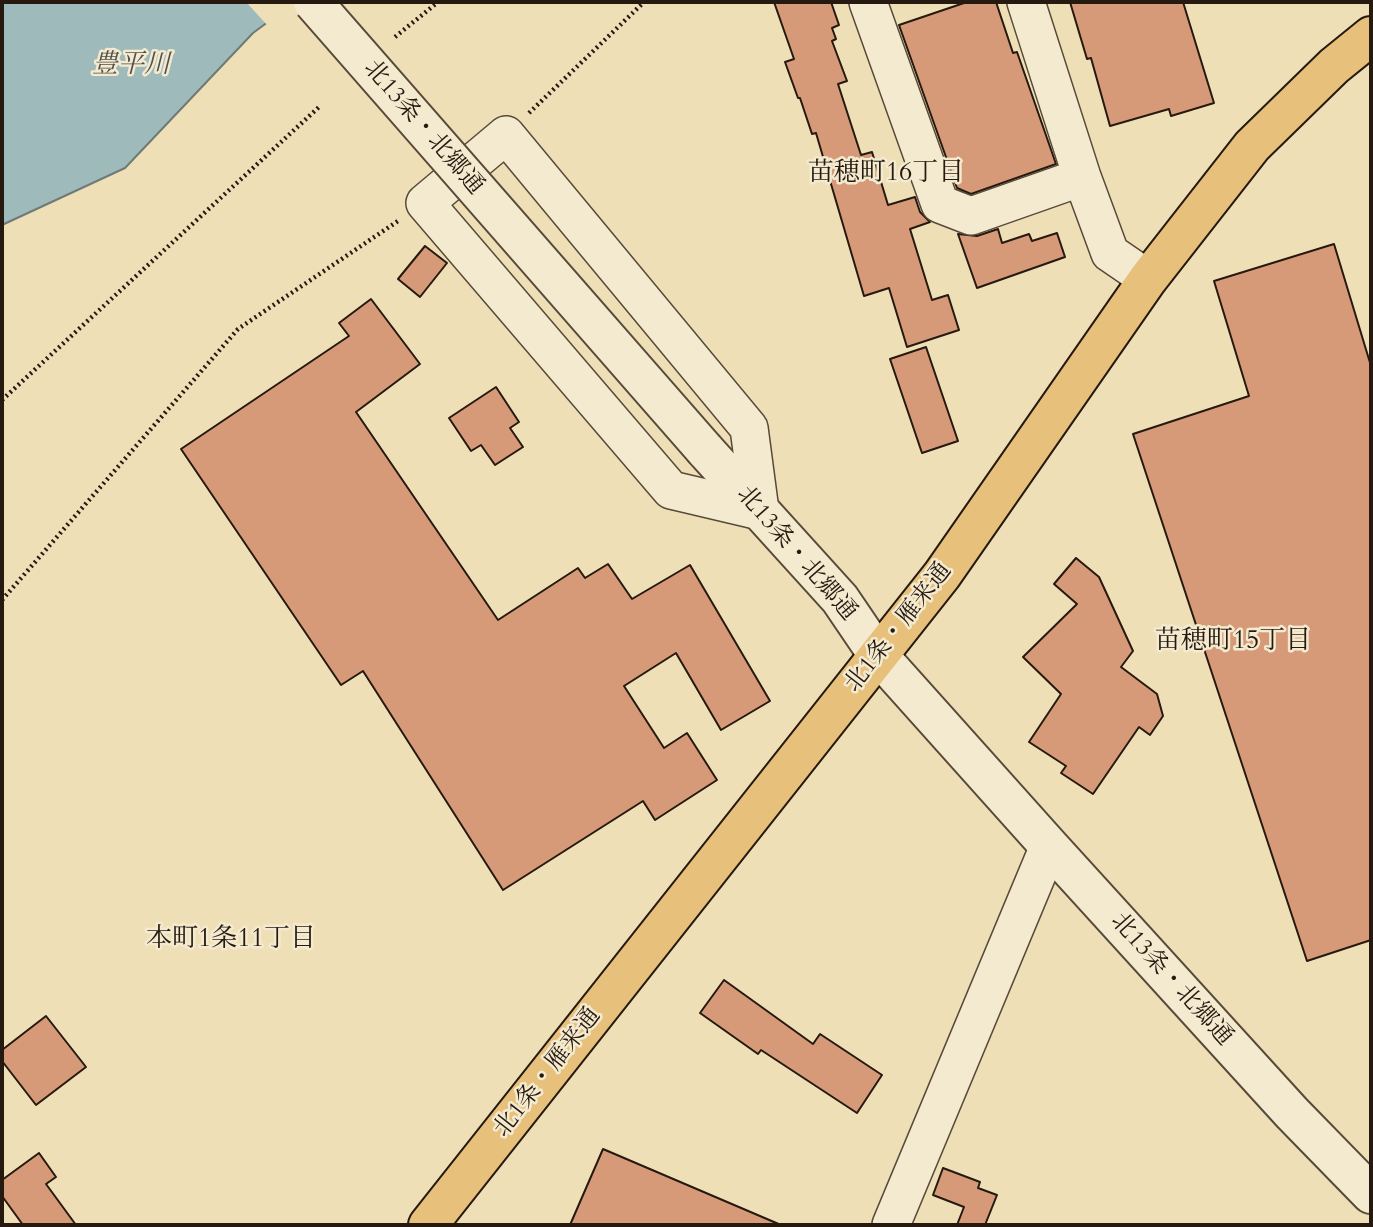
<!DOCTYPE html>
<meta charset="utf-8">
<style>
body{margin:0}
#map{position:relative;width:1373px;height:1227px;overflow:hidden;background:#eedfb7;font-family:Cardo,serif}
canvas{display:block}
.frame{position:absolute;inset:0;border:4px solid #26190f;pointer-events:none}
</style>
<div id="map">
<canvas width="1373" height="1227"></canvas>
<div class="frame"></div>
</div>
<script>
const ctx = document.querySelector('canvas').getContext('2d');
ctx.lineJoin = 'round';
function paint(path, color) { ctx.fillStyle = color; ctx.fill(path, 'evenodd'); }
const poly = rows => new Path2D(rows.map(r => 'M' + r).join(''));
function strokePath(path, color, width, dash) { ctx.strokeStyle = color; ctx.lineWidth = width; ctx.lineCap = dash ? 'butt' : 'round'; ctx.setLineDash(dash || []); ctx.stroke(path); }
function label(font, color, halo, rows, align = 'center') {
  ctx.font = font + ' Cardo,"Noto Serif JP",serif'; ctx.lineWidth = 5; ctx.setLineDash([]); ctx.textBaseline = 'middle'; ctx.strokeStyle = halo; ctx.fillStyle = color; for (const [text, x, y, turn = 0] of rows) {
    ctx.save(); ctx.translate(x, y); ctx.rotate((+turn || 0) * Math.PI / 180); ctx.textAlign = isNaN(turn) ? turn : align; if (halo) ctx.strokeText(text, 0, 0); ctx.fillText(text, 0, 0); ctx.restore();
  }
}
const water = poly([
 [2,2,295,2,253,33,125,168,2,225,2,2]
]);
paint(water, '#9fbaba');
strokePath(water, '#6f7a76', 2);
paint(poly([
 [246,2,299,2,268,26]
]), '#eedfb7');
const building = poly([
 [774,2,831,2,839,25,832,28,836,39,832,41,847,81,838,84,861,155,872,152,888,205,915,197,920,212,930,222,910,229,932,300,948,295,959,330,907,347,889,288,864,296,816,133,812,134,800,98,798,98,785,62,794,59,774,2],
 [967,2,996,2,1013,53,1017,52,1056,164,971,194,957,188,899,25,967,2],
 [1070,2,1183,2,1214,103,1171,116,1169,109,1110,126,1091,58,1087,59,1070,2],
 [998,229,1002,243,1029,234,1032,241,1057,233,1065,257,977,288,958,234,977,236,998,229],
 [1334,244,1371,366,1371,940,1307,961,1133,434,1249,396,1214,281,1334,244],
 [425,246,447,263,420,297,398,279,425,246],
 [371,299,420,364,356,412,498,620,578,568,585,578,608,564,632,599,690,565,770,701,721,730,676,653,624,686,664,748,687,733,717,780,655,820,643,801,503,890,363,671,341,685,181,449,349,336,339,323,371,299],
 [926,347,958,441,922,453,890,359,926,347],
 [496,387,519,422,510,428,523,447,495,465,481,445,471,451,449,418,496,387],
 [1076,558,1099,577,1133,651,1121,667,1157,694,1163,716,1150,735,1139,727,1093,794,1061,773,1066,766,1029,742,1061,694,1023,657,1077,604,1054,584,1076,558],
 [724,980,813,1044,820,1034,882,1075,857,1113,761,1050,758,1054,700,1013,724,980],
 [46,1016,86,1067,36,1105,2,1061,2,1050,46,1016],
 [603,1149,781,1225,570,1225,603,1149],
 [39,1153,56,1177,46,1184,76,1225,23,1225,2,1196,2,1180,39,1153],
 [943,1168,980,1182,978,1188,997,1195,985,1225,957,1225,964,1207,933,1195,943,1168]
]);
paint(building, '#d79a79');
strokePath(building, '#26190f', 2);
const minor = poly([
 [868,2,940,204,971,216,1082,177],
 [1026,2,1082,177,1110,253,1148,279],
 [506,135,749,428,760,511,671,490,425,203,506,135],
 [891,1225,1049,846]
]);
const tertiary = poly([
 [705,450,840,599,878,655,1049,846,1292,1113,1371,1194]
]);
const trunk = poly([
 [428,1225,942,575,1148,279,1252,146,1334,66,1371,36]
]);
strokePath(minor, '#584a39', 40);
strokePath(tertiary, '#584a39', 42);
strokePath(trunk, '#26190f', 42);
strokePath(poly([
 [395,37,438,2],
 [529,113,644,2],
 [2,400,319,107],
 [2,600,238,329,398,221]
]), '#26190f', 4.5, [2, 3.5]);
strokePath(minor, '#f4ead0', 37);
strokePath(tertiary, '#f4ead0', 38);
strokePath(trunk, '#e7c07c', 38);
const tertiaryBridge = poly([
 [313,2,705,450]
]);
strokePath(tertiaryBridge, '#584a39', 42, []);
strokePath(tertiaryBridge, '#f4ead0', 38);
label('24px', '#26190f', '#f4ead0', [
 ["北13条・北郷通",423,128,49],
 ["北13条・北郷通",796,554,49],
 ["北1条・雁来通",899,628,-52],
 ["北13条・北郷通",1171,980,48],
 ["北1条・雁来通",548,1073,-52]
]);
label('italic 26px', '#50514b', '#f4ead0', [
 ["豊平川",131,66]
]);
label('26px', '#26190f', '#f4ead0', [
 ["苗穂町16丁目",886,174],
 ["苗穂町15丁目",1233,642],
 ["本町1条11丁目",231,940]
]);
</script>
